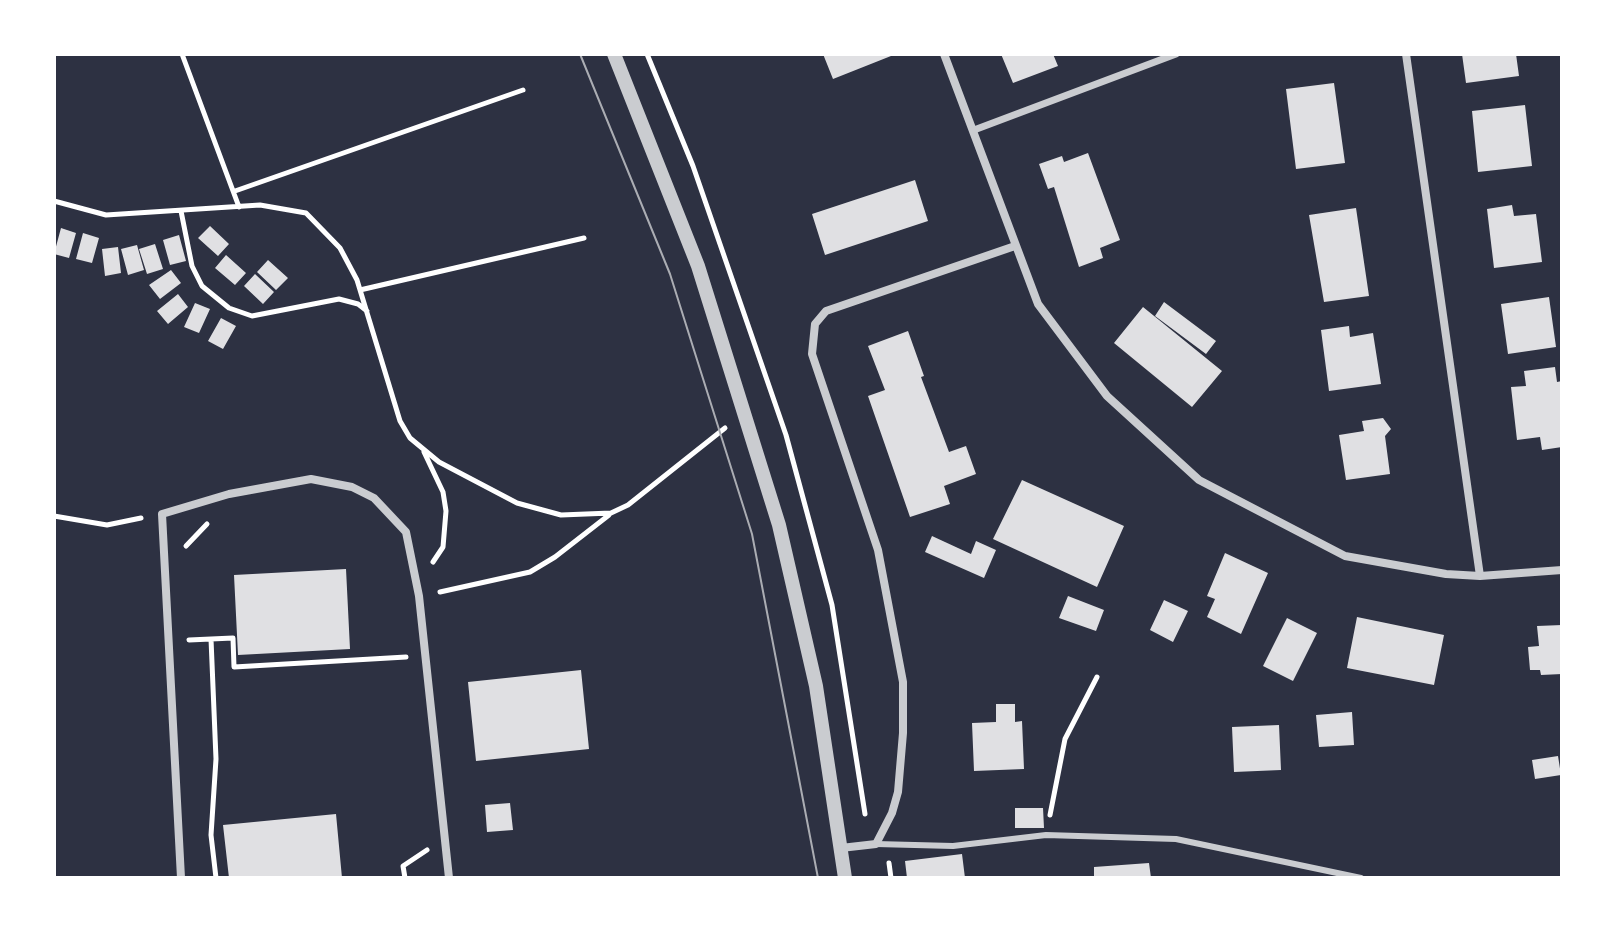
<!DOCTYPE html>
<style>
body{margin:0}
#map{position:relative;width:1616px;height:932px;overflow:hidden;background:#2d3142;font-family:Inter,sans-serif}
canvas{display:block}
.frame{position:absolute;inset:0;border:56px solid #fff;pointer-events:none}
</style>
<div id="map">
<canvas width="1616" height="932"></canvas>
<div class="frame"></div>
</div>
<script>
const ctx = document.querySelector('canvas').getContext('2d');
ctx.lineJoin = 'round';
function paint(path, color) { ctx.fillStyle = color; ctx.fill(path, 'evenodd'); }
const poly = rows => new Path2D(rows.map(r => 'M' + r).join(''));
function strokePath(path, color, width, dash) { ctx.strokeStyle = color; ctx.lineWidth = width; ctx.lineCap = dash ? 'butt' : 'round'; ctx.setLineDash(dash || []); ctx.stroke(path); }
paint(poly([
 [823,54,890,54,891,56,833,79],
 [1001,54,1053,54,1058,66,1013,83],
 [1462,54,1516,54,1519,76,1466,83],
 [1334,83,1345,163,1296,169,1286,89],
 [1525,105,1532,166,1478,172,1472,111],
 [1088,153,1120,240,1100,248,1103,258,1079,267,1054,187,1048,189,1039,164,1062,156,1064,162],
 [915,180,928,221,825,255,812,214],
 [1512,205,1514,216,1536,214,1542,262,1494,268,1487,209],
 [1356,208,1369,296,1324,302,1309,215],
 [210,226,229,244,218,256,198,238],
 [61,228,76,233,69,258,54,254],
 [83,233,99,238,92,263,76,259],
 [179,235,186,261,170,265,163,240],
 [155,244,163,269,147,274,139,249],
 [137,245,144,270,128,275,121,249],
 [118,247,121,273,105,276,102,249],
 [226,255,246,273,235,285,215,268],
 [268,260,288,278,276,290,257,272],
 [171,270,181,283,160,299,149,285],
 [255,274,274,292,263,304,244,286],
 [178,294,188,307,168,324,157,311],
 [1549,297,1556,347,1508,354,1501,304],
 [1164,302,1216,341,1206,354,1155,316],
 [195,303,210,309,199,333,184,327],
 [1143,307,1222,371,1192,407,1114,343],
 [221,318,236,326,223,349,208,341],
 [1349,326,1350,337,1373,333,1381,384,1329,391,1321,330],
 [908,331,924,376,921,377,949,452,966,446,976,474,944,486,950,504,910,517,868,396,885,390,868,346],
 [1555,367,1557,382,1562,381,1562,447,1542,450,1540,437,1517,440,1511,387,1526,386,1524,371],
 [1383,418,1391,429,1385,436,1390,474,1346,480,1339,435,1364,431,1362,421],
 [1022,480,1124,526,1097,587,993,539],
 [932,536,971,554,976,541,996,550,984,578,925,552],
 [1225,553,1268,573,1241,634,1207,617,1215,599,1207,596],
 [346,569,350,649,238,655,234,575],
 [1068,596,1104,610,1096,631,1059,618],
 [1164,600,1188,611,1173,642,1150,630],
 [1357,617,1444,635,1434,685,1347,668],
 [1287,618,1317,633,1293,681,1263,666],
 [1562,625,1562,674,1541,675,1540,670,1530,670,1528,647,1539,646,1537,626],
 [581,670,589,749,476,761,468,682],
 [996,704,1015,704,1015,722,1022,721,1024,769,974,771,972,723,996,722],
 [1352,712,1354,745,1319,747,1316,715],
 [1279,725,1281,770,1234,772,1232,727],
 [1558,756,1561,775,1535,779,1532,760],
 [510,803,513,830,487,832,485,805],
 [1015,808,1043,808,1044,828,1015,828],
 [336,814,342,878,229,878,223,825],
 [962,854,965,878,907,878,905,861],
 [1149,863,1151,878,1094,878,1094,867]
]), '#e0e0e3');
strokePath(poly([
 [182,54,239,207],
 [647,54,693,166,786,435,832,605,865,814],
 [235,191,523,90],
 [54,201,106,215,260,205,306,213,340,248,357,280,400,421,410,438,439,462,517,503,561,515,611,513,628,505,725,428],
 [181,211,192,266,202,286,229,308,252,316,339,299,358,304,367,311],
 [360,290,584,238],
 [424,452,443,492,446,511,443,547,433,562],
 [54,516,107,525,141,518],
 [186,546,207,524],
 [440,592,530,572,555,557,609,515],
 [211,639,216,759,211,835,216,878],
 [189,640,233,638,234,667,406,657],
 [1050,815,1065,739,1097,677],
 [889,863,891,878],
 [405,878,403,866,427,850]
]), '#fff', 5);
strokePath(poly([
 [876,844,953,846,1046,835,1176,839,1361,878]
]), '#caccd0', 6);
strokePath(poly([
 [974,130,1176,54]
]), '#caccd0', 7);
strokePath(poly([
 [944,54,1038,304,1107,396,1199,480,1345,556,1446,574,1480,576,1562,570],
 [1406,54,1480,576],
 [841,848,876,844,892,813,898,792,903,733,903,682,878,550,812,354,815,324,826,311,1015,246],
 [181,878,162,514,229,494,311,479,352,487,374,498,406,532,419,596,449,878]
]), '#caccd0', 8);
strokePath(poly([
 [614,54,698,266,779,525,816,686,845,878]
]), '#caccd0', 14);
strokePath(poly([
 [580,54,670,274,752,534,818,878]
]), '#abadb3', 2);
</script>
